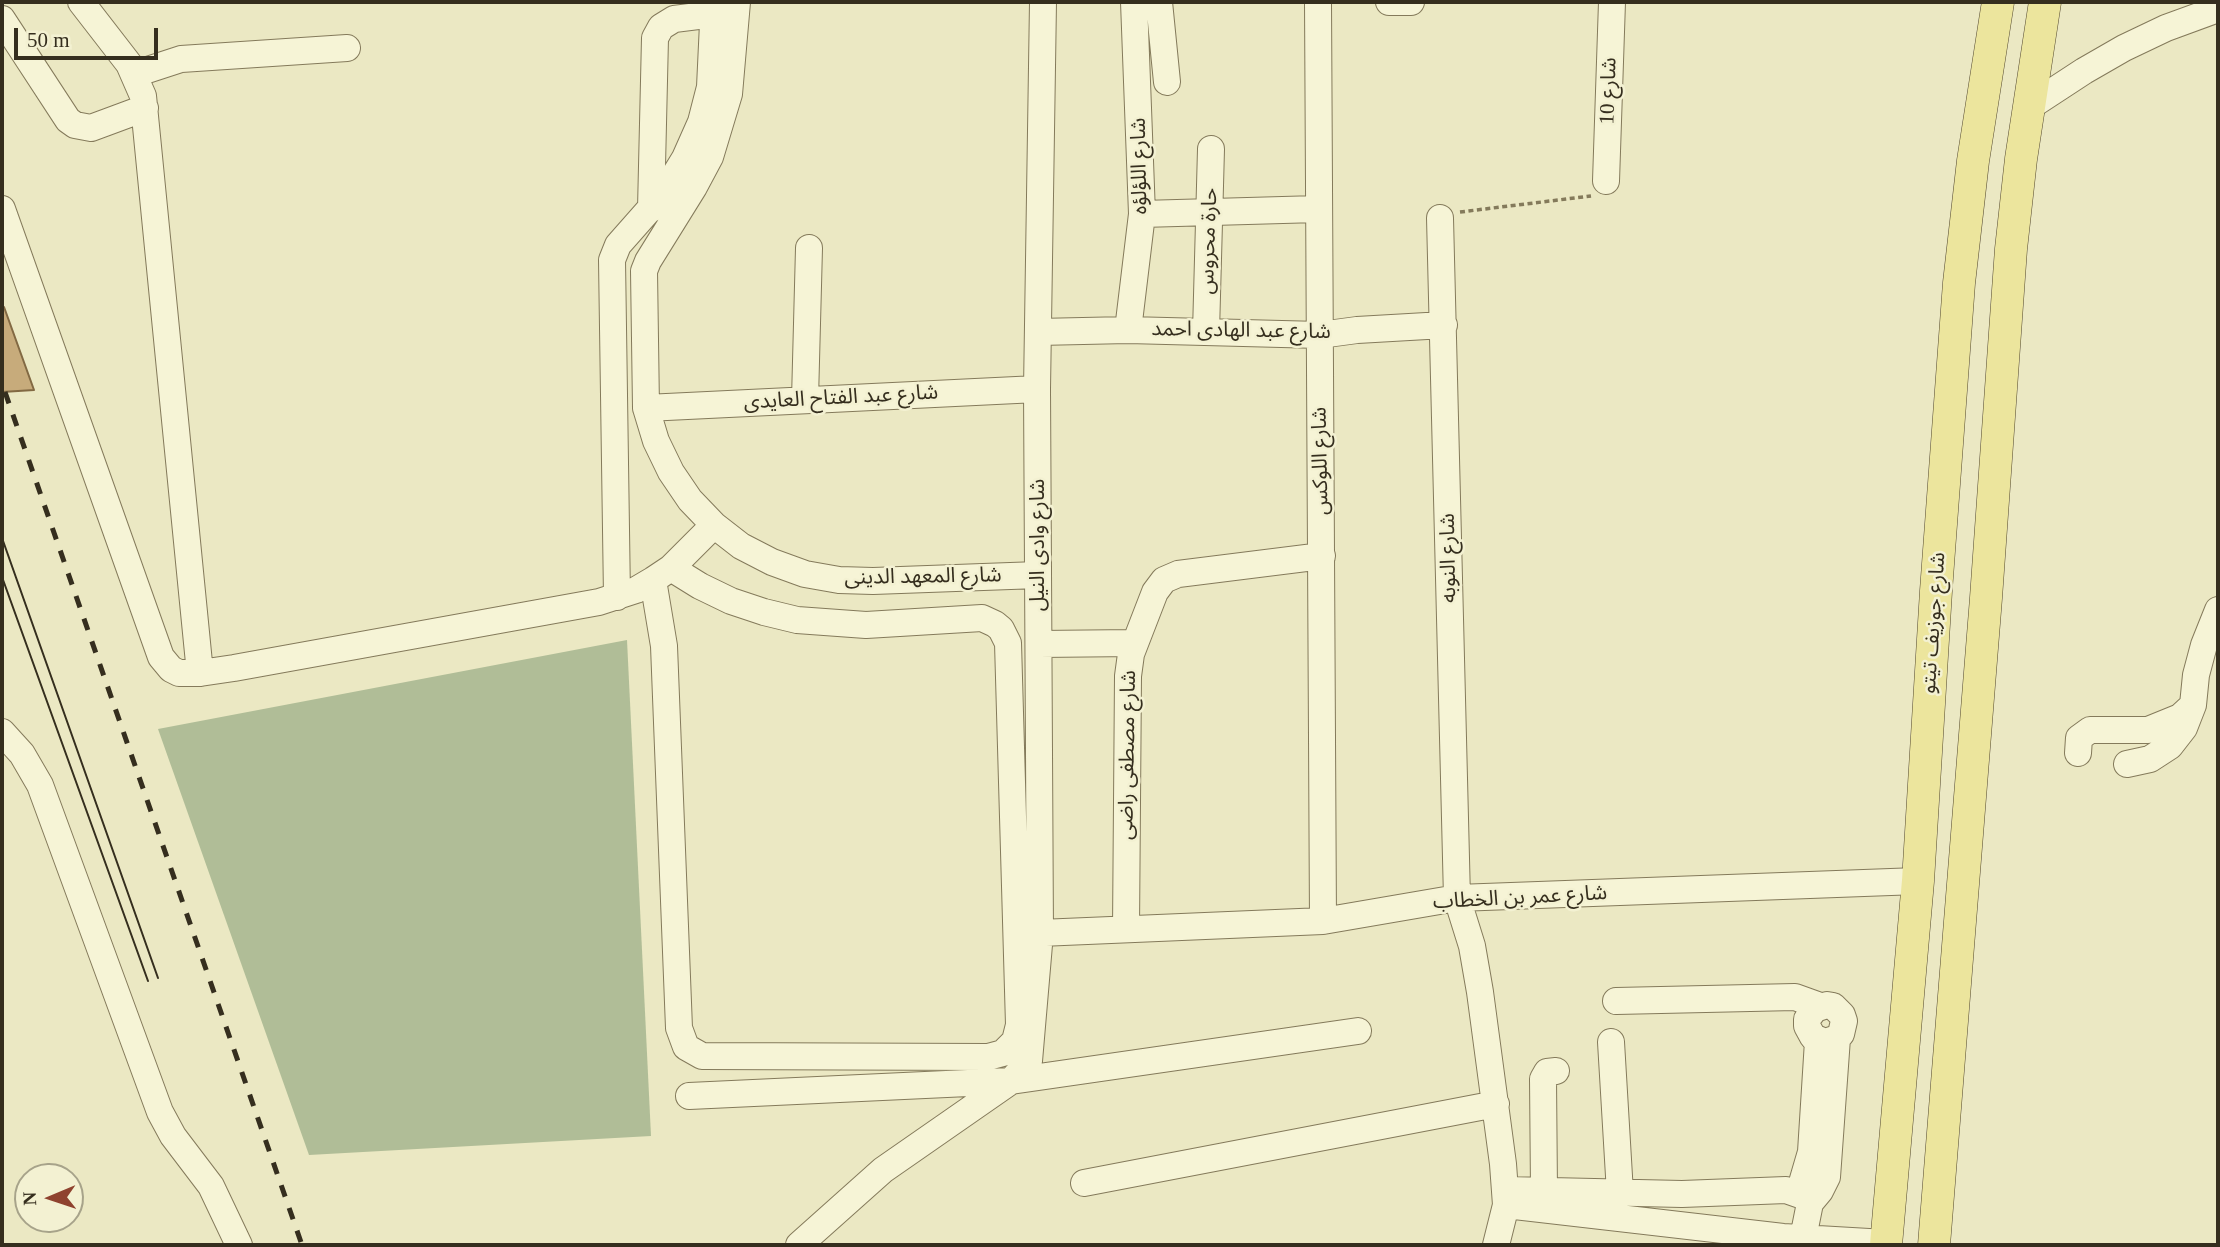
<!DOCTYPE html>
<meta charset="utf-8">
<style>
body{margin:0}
#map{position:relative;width:2220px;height:1247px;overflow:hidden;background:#ebe8c3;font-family:"Times New Roman",serif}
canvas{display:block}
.frame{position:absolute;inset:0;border:4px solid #352e1e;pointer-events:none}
.north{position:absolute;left:14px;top:1163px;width:70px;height:70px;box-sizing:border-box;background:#f3f1d2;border:2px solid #a7a38a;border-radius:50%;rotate:268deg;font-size:19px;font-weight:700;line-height:28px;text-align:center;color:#352e1e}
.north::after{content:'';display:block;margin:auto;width:24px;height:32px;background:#8f432f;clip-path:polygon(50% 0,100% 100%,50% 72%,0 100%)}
.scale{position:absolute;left:14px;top:28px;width:144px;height:32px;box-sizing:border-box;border:4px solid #352e1e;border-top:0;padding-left:9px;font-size:21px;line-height:24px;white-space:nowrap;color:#352e1e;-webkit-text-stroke:5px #f3f1d2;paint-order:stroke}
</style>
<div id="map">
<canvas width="2220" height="1247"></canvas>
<div class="frame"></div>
<div class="north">N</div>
<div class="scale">50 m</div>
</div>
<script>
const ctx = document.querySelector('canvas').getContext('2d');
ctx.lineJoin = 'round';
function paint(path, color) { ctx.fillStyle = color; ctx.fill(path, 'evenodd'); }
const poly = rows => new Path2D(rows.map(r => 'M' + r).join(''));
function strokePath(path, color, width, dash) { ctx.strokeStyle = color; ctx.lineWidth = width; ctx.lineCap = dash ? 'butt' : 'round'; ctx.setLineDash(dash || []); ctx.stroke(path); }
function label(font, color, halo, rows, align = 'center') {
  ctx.font = font + ' "Times New Roman","Noto Sans Arabic",serif'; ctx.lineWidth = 5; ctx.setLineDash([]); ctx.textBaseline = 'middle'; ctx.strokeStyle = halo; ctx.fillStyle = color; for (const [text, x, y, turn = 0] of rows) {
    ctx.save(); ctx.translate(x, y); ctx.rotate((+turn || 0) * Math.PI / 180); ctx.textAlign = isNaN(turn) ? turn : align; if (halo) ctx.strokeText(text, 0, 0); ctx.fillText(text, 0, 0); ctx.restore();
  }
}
paint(poly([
 [627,640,651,1136,309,1155,158,729]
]), '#b0bd97');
const building = poly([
 [2,307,4,307,34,390,2,392,2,307]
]);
paint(building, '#c7ab7b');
strokePath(building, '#826943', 2);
const minor = poly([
 [81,2,129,64,143,96,200,673],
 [737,2,729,94,710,157,694,187,648,261,644,271,646,408,656,441,671,472,690,500,714,525,741,546,772,562,805,574,839,580,873,581,1038,575],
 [1159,2,1167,82],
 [1318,2,1323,921],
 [1389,2,1411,2],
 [2,19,68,120,75,125,91,128,145,108],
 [135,74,181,59,347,48],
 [2029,107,2084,71,2124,48,2166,28,2218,9],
 [1606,181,1612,2],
 [2,209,161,657,171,669,179,673,200,673,234,668,599,602,636,590,653,580,671,568,714,525],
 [651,209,655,38,661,27,674,19,714,14],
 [1142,214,1318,209],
 [1440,218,1457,898,1472,946,1480,992,1503,1164,1506,1205,1496,1245],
 [1128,330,1142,214,1134,2],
 [1038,332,1128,330,1320,335,1357,330,1444,325],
 [1206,332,1211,149],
 [805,399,809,248],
 [646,408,1037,389],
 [653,580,664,646,679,1028,686,1047,702,1056,988,1057,1003,1053,1015,1041,1019,1025,1008,643,1001,629,995,624,982,618,866,625,797,620,764,612,731,601,700,586,671,568],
 [617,597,612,260,618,245,663,194,685,158,701,122,710,87,714,2],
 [1039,644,1135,643],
 [2,732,22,754,40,785,160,1112,173,1136,211,1186,239,1245],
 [2078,753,2079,738,2090,730,2148,730,2180,717,2193,705],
 [2127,764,2150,759,2170,746,2184,728,2193,705,2196,675,2204,645,2218,610],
 [1126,929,1128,676,1131,654,1155,592,1164,580,1178,574,1322,556],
 [1040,933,1323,921,1457,898,1918,881],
 [1616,1001,1795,997,1820,1006],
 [1611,1042,1620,1193],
 [689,1096,1011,1081,1029,1061,1040,933,1037,389,1043,2],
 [1084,1183,1496,1104],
 [1506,1190,1682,1194,1786,1190,1806,1197,1810,1203,1803,1238],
 [1544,1191,1543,1079,1547,1072,1556,1071],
 [1799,1193,1811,1152,1818,1041],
 [1810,1203,1820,1191,1827,1177,1837,1038,1841,1034,1844,1021,1842,1015,1833,1006,1827,1005,1815,1009,1807,1019,1807,1026,1813,1037,1825,1042,1837,1038],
 [1506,1205,1783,1237,1886,1243],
 [799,1245,883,1170,1011,1081,1358,1031]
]);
const major = poly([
 [1886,1245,1918,881,1936,591,1959,283,1973,161,1998,2],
 [1934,1245,1986,598,2011,249,2021,159,2045,2]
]);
strokePath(minor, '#847a5b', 28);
strokePath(major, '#52472f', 33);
strokePath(poly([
 [1460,212,1591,196]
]), '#847a5b', 3.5, [5, 3.5]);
strokePath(minor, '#f6f4d6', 26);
strokePath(major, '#ece59d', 32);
strokePath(poly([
 [2,538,158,978],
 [2,577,148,981]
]), '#352e1e', 2);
strokePath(poly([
 [5,392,302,1245]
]), '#352e1e', 5, [12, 12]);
label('21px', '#352e1e', '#f3f1d2', [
 ["شارع 10",1609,91,-88],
 ["شارع اللؤلؤه",1140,166,-91],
 ["حارة محروس",1209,241,-88],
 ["شارع عبد الهادى احمد",1241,331,1],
 ["شارع عبد الفتاح العايدى",841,398,-3],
 ["شارع اللوكس",1321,461,-91],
 ["شارع وادى النيل",1038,545,-90],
 ["شارع النوبه",1449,558,-91],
 ["شارع المعهد الدينى",923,577,-1],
 ["شارع جوزيف تيتو",1934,623,-86],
 ["شارع مصطفى راضى",1128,755,-89],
 ["شارع عمر بن الخطاب",1520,898,-3]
]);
</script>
